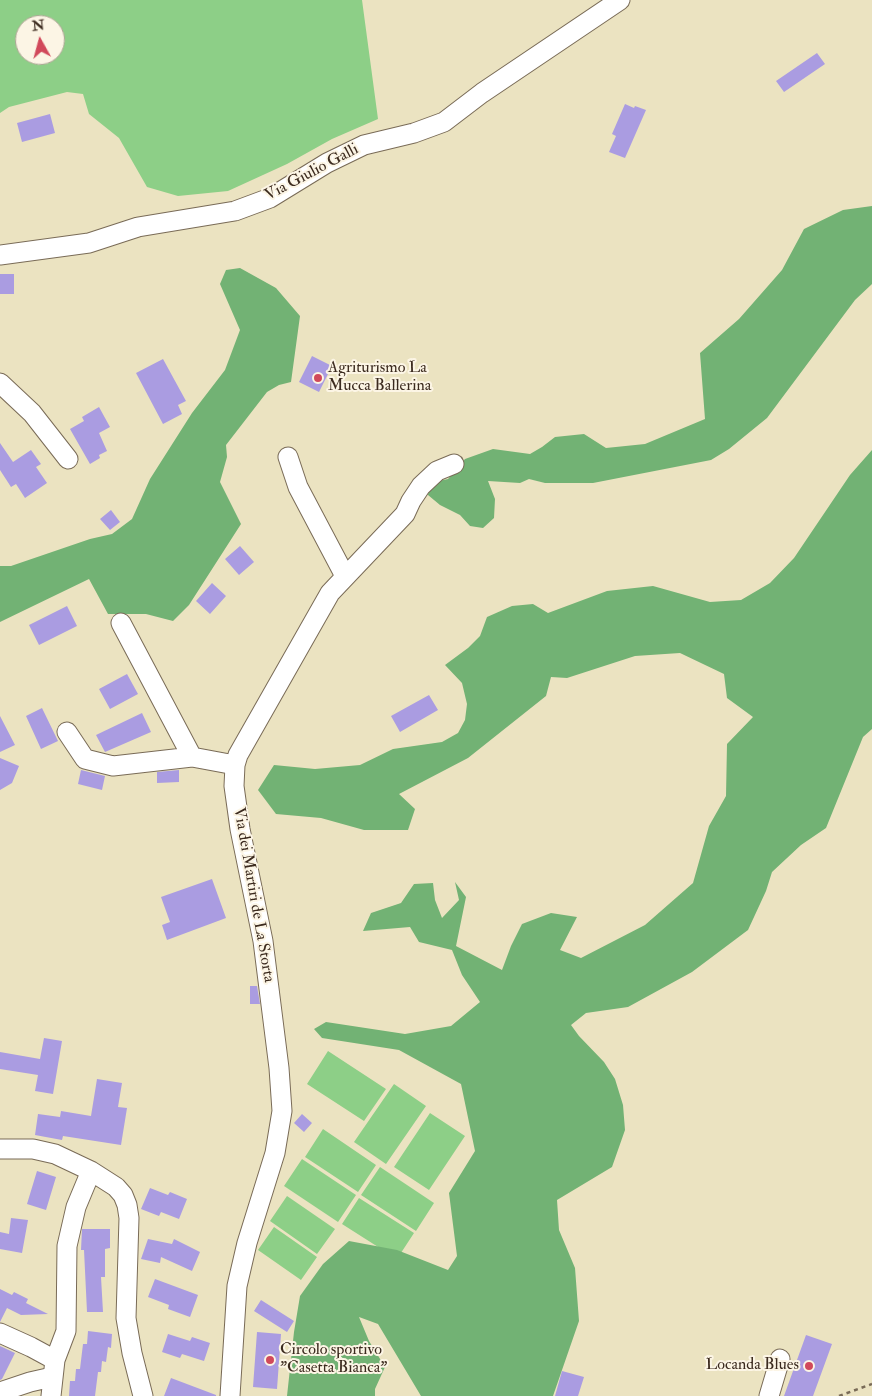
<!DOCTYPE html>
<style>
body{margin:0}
#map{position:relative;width:872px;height:1396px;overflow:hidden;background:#ebe3c1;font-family:"IM FELL Double Pica",serif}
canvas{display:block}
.north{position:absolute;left:15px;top:15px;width:50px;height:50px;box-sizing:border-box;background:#fcf5e5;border:1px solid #afa495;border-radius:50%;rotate:353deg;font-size:14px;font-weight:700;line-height:20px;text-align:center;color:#3b2a1e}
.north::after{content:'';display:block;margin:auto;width:18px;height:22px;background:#d1495b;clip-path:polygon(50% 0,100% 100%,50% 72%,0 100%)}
</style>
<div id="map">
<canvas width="872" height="1396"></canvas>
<div class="north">N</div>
</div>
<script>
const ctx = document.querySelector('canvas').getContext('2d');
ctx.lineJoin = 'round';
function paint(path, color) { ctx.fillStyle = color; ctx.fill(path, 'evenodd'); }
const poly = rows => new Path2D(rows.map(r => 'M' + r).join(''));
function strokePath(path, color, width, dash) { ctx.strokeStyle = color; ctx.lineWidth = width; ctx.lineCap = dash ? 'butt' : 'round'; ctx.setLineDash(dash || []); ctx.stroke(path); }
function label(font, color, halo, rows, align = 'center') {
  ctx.font = font + ' "IM FELL Double Pica",serif'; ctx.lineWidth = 4; ctx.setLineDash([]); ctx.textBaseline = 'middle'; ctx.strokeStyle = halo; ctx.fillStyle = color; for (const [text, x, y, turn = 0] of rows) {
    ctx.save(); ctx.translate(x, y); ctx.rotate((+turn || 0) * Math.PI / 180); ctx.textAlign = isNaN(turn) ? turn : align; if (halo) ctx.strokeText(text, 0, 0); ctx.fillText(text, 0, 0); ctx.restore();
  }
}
paint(poly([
 [0,0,362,0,378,119,332,139,287,164,228,191,178,196,147,187,119,138,89,114,83,94,67,92,9,107,0,113],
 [25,25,55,25,55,55,25,55],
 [328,1051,386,1089,364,1121,307,1084],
 [394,1084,426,1106,386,1164,354,1142],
 [430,1113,465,1136,429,1190,394,1167],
 [323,1129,376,1165,358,1192,305,1157],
 [302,1159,356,1195,338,1222,284,1186],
 [380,1167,434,1203,416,1231,361,1195],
 [287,1196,335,1229,317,1254,270,1221],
 [359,1198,414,1233,397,1259,342,1224],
 [274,1227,317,1257,301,1280,258,1250]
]), '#8dcf87');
paint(poly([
 [872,206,872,284,855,300,767,418,729,449,711,460,593,483,545,483,529,479,520,483,488,481,495,499,494,518,483,528,470,526,460,515,440,505,428,495,429,483,448,479,465,459,493,449,530,454,542,447,555,437,584,434,606,448,645,444,705,419,700,353,739,319,782,270,804,229,843,210],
 [240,268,276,288,300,316,291,382,279,385,267,392,226,445,227,457,220,482,241,524,189,605,173,621,146,614,108,614,89,579,0,622,0,566,11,566,90,539,112,534,132,519,150,479,192,413,225,370,240,330,220,284,226,270],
 [872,450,872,729,863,737,826,828,801,845,772,872,766,891,748,930,692,972,628,1007,586,1013,571,1025,579,1036,604,1062,615,1079,623,1105,625,1130,612,1167,557,1200,559,1230,575,1268,579,1321,553,1396,421,1396,378,1324,359,1317,369,1341,385,1367,375,1389,375,1396,287,1396,294,1332,300,1296,323,1264,349,1241,397,1250,448,1270,457,1256,449,1193,475,1151,461,1084,399,1050,322,1038,314,1029,326,1022,405,1034,451,1026,480,1002,462,975,452,950,419,942,410,927,363,931,371,913,401,903,414,884,433,883,435,900,442,918,459,900,455,882,466,897,456,946,502,970,511,946,522,924,551,913,577,917,560,950,581,958,645,925,693,883,709,826,726,796,727,744,753,717,727,698,724,674,680,653,635,656,567,678,551,677,546,696,468,758,399,794,415,809,408,830,364,830,321,818,276,814,258,790,274,765,315,769,360,765,393,749,442,742,458,733,465,720,467,704,462,683,445,665,468,648,480,636,487,617,512,606,533,604,548,613,607,591,653,586,710,602,741,600,770,583,794,558,850,475]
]), '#72b274');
paint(poly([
 [817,53,825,64,784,92,776,81],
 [625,104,634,108,635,106,646,110,625,158,609,152,616,136,612,134],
 [50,114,55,133,22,142,17,123],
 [0,274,14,274,14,294,0,294],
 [312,356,332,366,319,392,299,382],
 [163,359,186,401,178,405,182,414,163,424,136,373],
 [99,407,110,427,99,433,107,451,99,455,100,458,90,464,70,429,84,421,82,417],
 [0,443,13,462,31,450,41,464,36,467,47,483,25,498,16,484,11,487,0,470],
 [111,510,120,522,110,530,100,519],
 [240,546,254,562,239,575,225,559],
 [212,583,226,596,210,614,196,601],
 [67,606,77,626,39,645,29,625],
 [127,674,138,694,110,709,99,689],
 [429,695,438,710,400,732,391,716],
 [42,708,58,741,41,749,26,716],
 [142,713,151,732,105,752,96,735],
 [0,716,15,745,0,752],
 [0,758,19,766,12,783,0,790],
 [81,770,105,776,102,790,78,784],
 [179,770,179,782,157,783,157,772],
 [212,879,226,918,167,940,162,925,170,922,161,897],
 [250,986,257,986,260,1004,250,1004],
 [44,1038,62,1041,53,1094,35,1091,38,1075,0,1069,0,1052,40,1059],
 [97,1079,122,1083,118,1107,127,1108,121,1145,63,1136,62,1140,35,1135,38,1114,60,1117,61,1111,91,1116],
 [302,1114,312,1123,304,1132,294,1123],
 [37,1171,56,1177,46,1210,27,1204],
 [150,1188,168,1195,170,1192,187,1199,179,1219,161,1212,159,1216,141,1209],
 [11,1218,28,1220,22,1253,0,1249,0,1232,9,1234],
 [82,1229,110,1229,110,1248,105,1249,105,1277,101,1277,103,1312,87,1312,84,1250,81,1250],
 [148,1239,172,1244,174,1239,200,1252,192,1271,161,1257,160,1263,141,1259],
 [155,1279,198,1295,190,1317,168,1309,169,1305,148,1297],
 [0,1289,12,1295,14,1292,28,1299,26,1303,48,1314,21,1315,7,1308,0,1322],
 [261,1300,294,1321,287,1332,254,1311],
 [88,1331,112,1334,111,1348,108,1347,106,1362,102,1361,101,1372,98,1372,95,1396,69,1396,70,1381,75,1381,76,1369,80,1369,83,1344,87,1344],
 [257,1332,281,1334,277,1389,253,1387],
 [168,1334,190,1341,192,1337,210,1343,204,1361,182,1354,180,1358,162,1352],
 [806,1335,832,1344,813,1396,784,1396],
 [0,1346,15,1353,2,1379,0,1380],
 [562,1371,584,1377,578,1396,555,1396],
 [171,1378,216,1395,216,1396,164,1396]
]), '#aa9ce1');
const minor = poly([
 [0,255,89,243,138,227,235,211,270,198,327,163,364,145,414,133,444,122,482,93,620,0],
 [0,383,32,413,68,459],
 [288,457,298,487,345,576],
 [121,623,192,757],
 [67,732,85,759,113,766,192,757,235,765],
 [0,1149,33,1149,55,1154,91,1171,116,1187,123,1195,127,1205,129,1218,126,1318,132,1353,143,1396],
 [0,1333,31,1347,55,1360],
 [0,1392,30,1382,52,1377],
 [51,1396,55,1360,66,1331,67,1246,76,1207,91,1171],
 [230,1396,237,1286,247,1243,275,1153,282,1111,279,1068,263,941,240,829,234,786,235,765,238,755,330,593,405,514,411,501,421,486,437,471,454,464],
 [769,1396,780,1359]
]);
strokePath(minor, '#796b57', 21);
strokePath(poly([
 [839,1396,872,1384]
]), '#796b57', 2.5, [4, 4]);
strokePath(minor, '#fff', 19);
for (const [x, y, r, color] of [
 [318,378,5,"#d1495b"],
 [270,1360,5,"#d1495b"],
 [809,1366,5,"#d1495b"]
]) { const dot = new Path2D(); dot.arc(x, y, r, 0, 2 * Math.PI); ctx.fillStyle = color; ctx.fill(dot); strokePath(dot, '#fcf5e5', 2); }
label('16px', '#3b2a1e', '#fcf5e5', [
 ["Via Giulio Galli",312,173,-28],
 ["Via dei Martiri de La Storta",253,895,80]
]);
label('16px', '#3b2a1e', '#fcf5e5', [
 ["Agriturismo La",328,369],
 ["Mucca Ballerina",328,387],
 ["Circolo sportivo",280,1351],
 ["\"Casetta Bianca\"",280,1369],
 ["Locanda Blues",799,1366,"right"]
], 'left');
</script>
